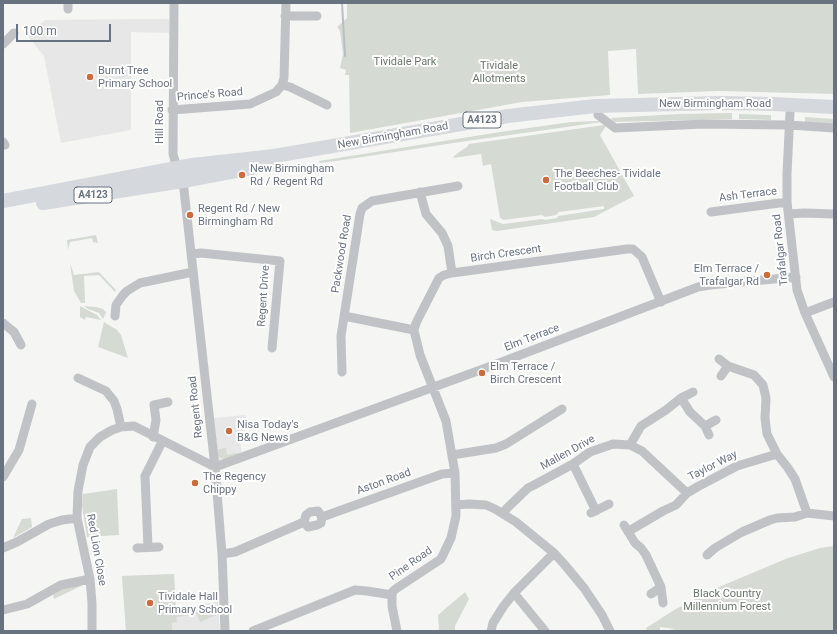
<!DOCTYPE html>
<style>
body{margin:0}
#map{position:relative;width:837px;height:634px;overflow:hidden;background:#f5f6f3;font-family:Roboto,sans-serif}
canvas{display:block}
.frame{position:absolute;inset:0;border:4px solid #697380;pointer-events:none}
.scale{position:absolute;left:16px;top:24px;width:95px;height:18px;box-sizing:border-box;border:2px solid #697380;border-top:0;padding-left:5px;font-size:12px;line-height:14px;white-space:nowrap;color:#697380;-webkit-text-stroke:3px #fff;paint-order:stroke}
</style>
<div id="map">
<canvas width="837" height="634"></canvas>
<div class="frame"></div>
<div class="scale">100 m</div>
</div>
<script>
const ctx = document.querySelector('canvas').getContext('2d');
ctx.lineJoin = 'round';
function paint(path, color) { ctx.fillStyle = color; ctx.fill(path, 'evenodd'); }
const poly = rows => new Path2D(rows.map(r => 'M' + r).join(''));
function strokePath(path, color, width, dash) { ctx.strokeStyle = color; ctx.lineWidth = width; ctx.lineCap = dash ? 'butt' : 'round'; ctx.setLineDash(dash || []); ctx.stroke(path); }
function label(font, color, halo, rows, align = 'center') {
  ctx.font = font + ' Roboto,sans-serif'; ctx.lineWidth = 4; ctx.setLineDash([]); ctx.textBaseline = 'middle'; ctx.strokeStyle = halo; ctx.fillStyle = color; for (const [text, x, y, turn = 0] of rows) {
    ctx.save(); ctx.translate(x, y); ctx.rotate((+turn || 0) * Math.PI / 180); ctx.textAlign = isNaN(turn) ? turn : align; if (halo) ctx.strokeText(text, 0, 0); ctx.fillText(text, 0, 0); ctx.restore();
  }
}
paint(poly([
 [169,19,169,33,131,32,131,130,61,143,44,56,27,35,45,20],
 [245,415,250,428,239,433,242,454,215,467,214,418],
 [174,574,176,610,218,601,220,631,126,631,122,576]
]), '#e6e7e6');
paint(poly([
 [347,3,834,3,834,94,719,91,638,94,636,49,608,51,610,95,522,102,350,133,349,75,345,75,346,70,340,68,343,54,340,31,337,27,347,18],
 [732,113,732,119,614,122,611,118,678,114],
 [739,114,771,115,771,120,739,119],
 [805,117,834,119,834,124,805,122],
 [599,121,602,122,467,141,336,161,320,163,319,161,500,132,571,122],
 [604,125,606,126,600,135,634,196,594,217,497,231,492,230,490,219,503,224,542,219,545,220,557,218,558,216,604,209,604,206,559,212,556,215,545,217,542,215,504,220,500,218,491,164,483,166,481,154,453,158,455,155,467,147,469,144],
 [96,235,98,243,93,242,92,238,70,242,68,250,67,240],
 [70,263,74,275,99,272,116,290,115,292,99,275,84,276,85,303,81,303,74,291],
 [80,306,97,315,101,320,86,317,85,320,80,317],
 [84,306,96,307,103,309,106,312,103,319,99,313,88,309],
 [104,322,117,330,121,335,128,358,98,347],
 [226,448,227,455,237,453,238,455,225,460,217,456,216,450],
 [117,489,119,535,87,537,82,506,83,494],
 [31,518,32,527,13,538,22,519],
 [834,546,834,631,662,631,675,629,660,627,660,631,647,631,646,628,674,610,719,587,788,558,820,548],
 [174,574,176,610,171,610,171,615,218,605,219,614,200,622,197,614,176,617,177,622,172,623,172,631,126,631,122,576],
 [83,585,54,599,53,595,65,587],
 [465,592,469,599,455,626,455,631,439,631,438,615]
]), '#d5dad3');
strokePath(poly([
 [342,3,345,56]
]), '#b7bfc5', 2);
strokePath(poly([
 [68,3,68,9],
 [174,3,173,154,177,168],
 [285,16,317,16],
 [3,44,14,33],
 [282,85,290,87,327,105],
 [172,110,250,104,276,92,282,85,284,78,286,3],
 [790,112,787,174,787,202,797,290,805,313,834,377],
 [598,115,615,128,704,124,789,125,834,128],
 [3,142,5,145],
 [183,181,215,467,222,554,225,631],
 [420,192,426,214,442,233,448,246,452,273],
 [711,212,787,202],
 [789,214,804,213,834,214],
 [192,254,201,253,280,261,272,348],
 [805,313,834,302],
 [115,316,116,305,123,295,127,291,140,283,193,272],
 [344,316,414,330],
 [3,323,14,332,21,345],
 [719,359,728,366,721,376],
 [728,366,754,375,763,385,766,398,765,418,767,434,777,454],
 [342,372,341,336,360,214,362,208,372,201,458,186],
 [78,378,106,391,114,401,117,409,121,427],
 [681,398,693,392],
 [709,435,705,426,716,420],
 [153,437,156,420,154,405,168,402],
 [630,445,641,426,666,410,681,398,690,412,705,426],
 [452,455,496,448,506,444,562,409],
 [573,464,596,511],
 [215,467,494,365,698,287,710,285,796,277],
 [3,477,19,450,32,404],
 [456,505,469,504,486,505,495,509,516,522,554,553,564,564,584,588,602,615,610,631],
 [502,513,528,488,534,485,573,464,590,452,613,444,630,445,642,451,687,493],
 [591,513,609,504],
 [322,517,442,474,455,473],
 [624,525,635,543,641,548,646,555,661,587,663,603],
 [629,531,663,511,676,505,687,493,699,486,737,466,777,454,788,468,795,479,807,513],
 [148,547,145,476,162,442],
 [3,548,17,542,49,524,62,520,77,518],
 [137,548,159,547],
 [222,554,235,552,304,522,306,515,310,512,318,511,322,517,321,523,317,525,308,527,304,522],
 [707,555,715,548,742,532,770,520,777,518,795,517,807,513,834,516],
 [514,593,545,631],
 [651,594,661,587],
 [392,595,392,606,397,631],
 [3,610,27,604,61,585,90,579],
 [92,631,92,603,90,579,77,518,78,491,83,465,90,447,100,437,112,430,121,427,134,426,215,467],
 [253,631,355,590,367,591,392,595,393,591,397,588,441,559,451,538,456,516,455,473,446,421,420,355,414,330,416,323,439,278,444,275,452,273,627,249,633,249,642,257,661,302],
 [491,631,493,623,503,607,514,593,554,553]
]), '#c0c2c6', 9);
strokePath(poly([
 [3,201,192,165,274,156,508,116,595,106,721,103,773,104,834,107],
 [43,203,183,181,273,164]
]), '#d5d8dc', 14);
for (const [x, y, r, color] of [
 [90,77,4,"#cc6c3c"],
 [242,175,4,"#cc6c3c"],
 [546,180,4,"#cc6c3c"],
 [190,215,4,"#cc6c3c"],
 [767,275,4,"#cc6c3c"],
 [482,373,4,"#cc6c3c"],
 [229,431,4,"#cc6c3c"],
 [195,483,4,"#cc6c3c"],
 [150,603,4,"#cc6c3c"]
]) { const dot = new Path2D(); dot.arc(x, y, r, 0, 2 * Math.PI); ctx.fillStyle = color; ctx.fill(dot); strokePath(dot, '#fff', 1.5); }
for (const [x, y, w] of [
 [482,120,38],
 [93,195,38]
]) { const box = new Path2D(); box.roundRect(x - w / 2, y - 8, w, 16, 3); ctx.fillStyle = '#fff'; ctx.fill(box); strokePath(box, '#697380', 1); }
label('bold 10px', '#697380', null, [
 ["A4123",482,120],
 ["A4123",93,195]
]);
label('11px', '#687867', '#fff', [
 ["Tividale Park",405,62],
 ["Tividale",499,66],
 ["Allotments",499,79],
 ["Black Country",727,594],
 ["Millennium Forest",727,607]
]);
label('11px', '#697380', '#fff', [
 ["Burnt Tree",98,71],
 ["Primary School",98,84],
 ["New Birmingham",250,169],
 ["Rd / Regent Rd",250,182],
 ["The Beeches- Tividale",554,174],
 ["Football Club",554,187],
 ["Regent Rd / New",198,209],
 ["Birmingham Rd",198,222],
 ["Elm Terrace /",759,269,"right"],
 ["Trafalgar Rd",759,282,"right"],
 ["Elm Terrace /",490,367],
 ["Birch Crescent",490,380],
 ["Nisa Today's",237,425],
 ["B&G News",237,438],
 ["The Regency",203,477],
 ["Chippy",203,490],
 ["Tividale Hall",158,597],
 ["Primary School",158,610]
], 'left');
label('11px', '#697380', '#fff', [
 ["Prince's Road",210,95,-5],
 ["New Birmingham Road",715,104],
 ["Hill Road",160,122,-90],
 ["New Birmingham Road",393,136,-10],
 ["Ash Terrace",748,195,-7],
 ["Trafalgar Road",781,250,-96],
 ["Packwood Road",342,254,-81],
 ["Birch Crescent",506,254,-8],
 ["Regent Drive",264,296,-86],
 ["Elm Terrace",532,338,-21],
 ["Regent Road",196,407,-96],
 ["Mallen Drive",568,453,-29],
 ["Taylor Way",713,466,-27],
 ["Aston Road",384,482,-20],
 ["Red Lion Close",96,550,80],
 ["Pine Road",411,564,-35]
]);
</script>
